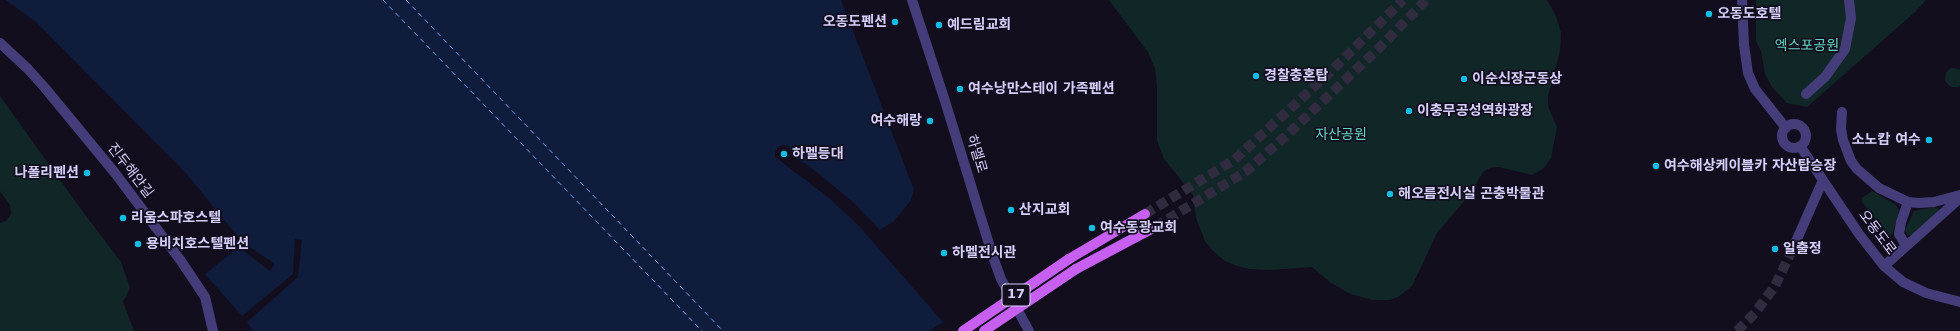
<!DOCTYPE html>
<meta charset="utf-8">
<style>
body{margin:0}
canvas{display:block;background:#120e1e}
</style>
<canvas width="1960" height="331"></canvas>
<script>
const ctx = document.querySelector('canvas').getContext('2d');
ctx.lineJoin = 'round';
function paint(path, color) { ctx.fillStyle = color; ctx.fill(path, 'evenodd'); }
const poly = rows => new Path2D(rows.map(r => 'M' + r).join(''));
function strokePath(path, color, width, dash) { ctx.strokeStyle = color; ctx.lineWidth = width; ctx.lineCap = dash ? 'butt' : 'round'; ctx.setLineDash(dash || []); ctx.stroke(path); }
function label(font, color, halo, rows, align = 'center') {
  ctx.font = font + ' "DejaVu Sans","Noto Sans KR",sans-serif'; ctx.lineWidth = 3.5; ctx.setLineDash([]); ctx.textBaseline = 'middle'; ctx.strokeStyle = halo; ctx.fillStyle = color; for (const [text, x, y, turn = 0] of rows) {
    ctx.save(); ctx.translate(x, y); ctx.rotate((+turn || 0) * Math.PI / 180); ctx.textAlign = isNaN(turn) ? turn : align; if (halo) ctx.strokeText(text, 0, 0); ctx.fillText(text, 0, 0); ctx.restore();
  }
}
paint(poly([
 [1109,0,1547,0,1556,16,1561,33,1560,51,1548,96,1548,106,1557,127,1551,158,1544,168,1532,175,1499,167,1490,168,1483,172,1471,193,1437,233,1412,286,1398,297,1390,300,1373,300,1351,294,1331,283,1312,267,1269,270,1249,269,1237,266,1225,261,1212,250,1205,241,1196,218,1193,195,1164,159,1157,140,1157,86,1155,69,1148,52],
 [1756,0,1926,0,1915,12,1807,107,1787,103,1772,87,1765,74,1761,51,1756,41],
 [1951,68,1960,69,1960,86,1958,87,1951,87,1945,81,1946,72],
 [0,96,83,212,121,262,130,288,123,302,134,331,0,331,0,223,6,221,11,214,10,205,0,191],
 [1872,191,1896,205,1899,210,1892,235,1888,235,1862,202,1862,198],
 [1934,207,1938,208,1938,212,1911,235,1907,235,1905,230,1914,211]
]), '#112627');
paint(poly([
 [6,0,841,0,914,190,911,200,894,221,880,230,854,203,813,169,792,155,789,146,783,145,778,147,775,152,775,157,829,198,858,225,943,322,929,331,253,331,247,322,298,277,302,240,295,239,293,274,242,316,205,274,239,247,270,271,275,264,242,242,186,173,36,22]
]), '#0f1c3c');
strokePath(poly([
 [383,0,702,331],
 [406,0,723,331]
]), '#66a5f2', 1, [5, 4]);
strokePath(poly([
 [1737,331,1755,313,1775,286,1794,246]
]), '#302b3f', 10, [10, 5]);
strokePath(poly([
 [1145,214,1234,160,1326,76,1403,0],
 [1155,227,1245,172,1287,135,1379,48,1426,0]
]), '#302b3f', 10, [10, 5]);
strokePath(poly([
 [912,0,945,101,993,257,1001,279,1029,331],
 [1742,0,1744,45,1748,73,1755,89,1786,128],
 [0,43,28,69,45,88,115,173,181,261,205,297,213,331],
 [1806,94,1825,77,1845,49,1851,18,1849,0],
 [1842,112,1841,129,1843,140,1851,161,1857,169,1879,188,1908,202],
 '1782 136a12 12 0 1 1 24 0a12 12 0 1 1-24 0Z',
 [1800,146,1859,234,1884,266,1903,282,1926,293,1960,302],
 [1794,246,1823,180],
 [1906,246,1899,234,1901,222,1908,202,1919,203,1934,202,1960,195],
 [1884,266,1960,198]
]), '#443d79', 10);
strokePath(poly([
 [1069,259,1145,214],
 [1076,269,1155,227]
]), '#c75ff1', 10);
strokePath(poly([
 [963,331,1069,259],
 [984,331,1076,269]
]), '#c75ff1', 10);
for (const [x, y, r, color] of [
 [1709,14,4,"#13bce2"],
 [895,22,4,"#13bce2"],
 [939,25,4,"#13bce2"],
 [1256,76,4,"#13bce2"],
 [1464,79,4,"#13bce2"],
 [960,89,4,"#13bce2"],
 [1409,111,4,"#13bce2"],
 [930,121,4,"#13bce2"],
 [1929,140,4,"#13bce2"],
 [784,154,4,"#13bce2"],
 [1656,166,4,"#13bce2"],
 [87,173,4,"#13bce2"],
 [1390,194,4,"#13bce2"],
 [1011,210,4,"#13bce2"],
 [123,218,4,"#13bce2"],
 [1092,228,4,"#13bce2"],
 [138,244,4,"#13bce2"],
 [1775,249,4,"#13bce2"],
 [944,253,4,"#13bce2"]
]) { const dot = new Path2D(); dot.arc(x, y, r, 0, 2 * Math.PI); ctx.fillStyle = color; ctx.fill(dot); strokePath(dot, '#120e1e', 1.5); }
for (const [x, y, w] of [
 [1016,295,28]
]) { const box = new Path2D(); box.roundRect(x - w / 2, y - 11, w, 22, 3); ctx.fillStyle = '#120e1e'; ctx.fill(box); strokePath(box, '#d7cffb', 1); }
label('bold 13px', '#d7cffb', null, [
 ["17",1016,295]
]);
label('bold 14px', '#d7cffb', '#120e1e', [
 ["오동도호텔",1717,14],
 ["오동도펜션",887,22,"right"],
 ["예드림교회",947,25],
 ["경찰충혼탑",1264,76],
 ["이순신장군동상",1472,79],
 ["여수낭만스테이 가족펜션",968,89],
 ["이충무공성역화광장",1417,111],
 ["여수해랑",922,121,"right"],
 ["소노캄 여수",1921,140,"right"],
 ["하멜등대",792,154],
 ["여수해상케이블카 자산탑승장",1664,166],
 ["나폴리펜션",79,173,"right"],
 ["해오름전시실 곤충박물관",1398,194],
 ["산지교회",1019,210],
 ["리움스파호스텔",131,218],
 ["여수동광교회",1100,228],
 ["용비치호스텔펜션",146,244],
 ["일출정",1783,249],
 ["하멜전시관",952,253]
], 'left');
label('14px', '#62d4c1', '#120e1e', [
 ["엑스포공원",1807,46],
 ["자산공원",1341,135]
]);
label('14px', '#d7cffb', '#120e1e', [
 ["하멜로",976,154,73],
 ["진두해안길",130,171,52],
 ["오동도로",1877,233,53]
]);
</script>
